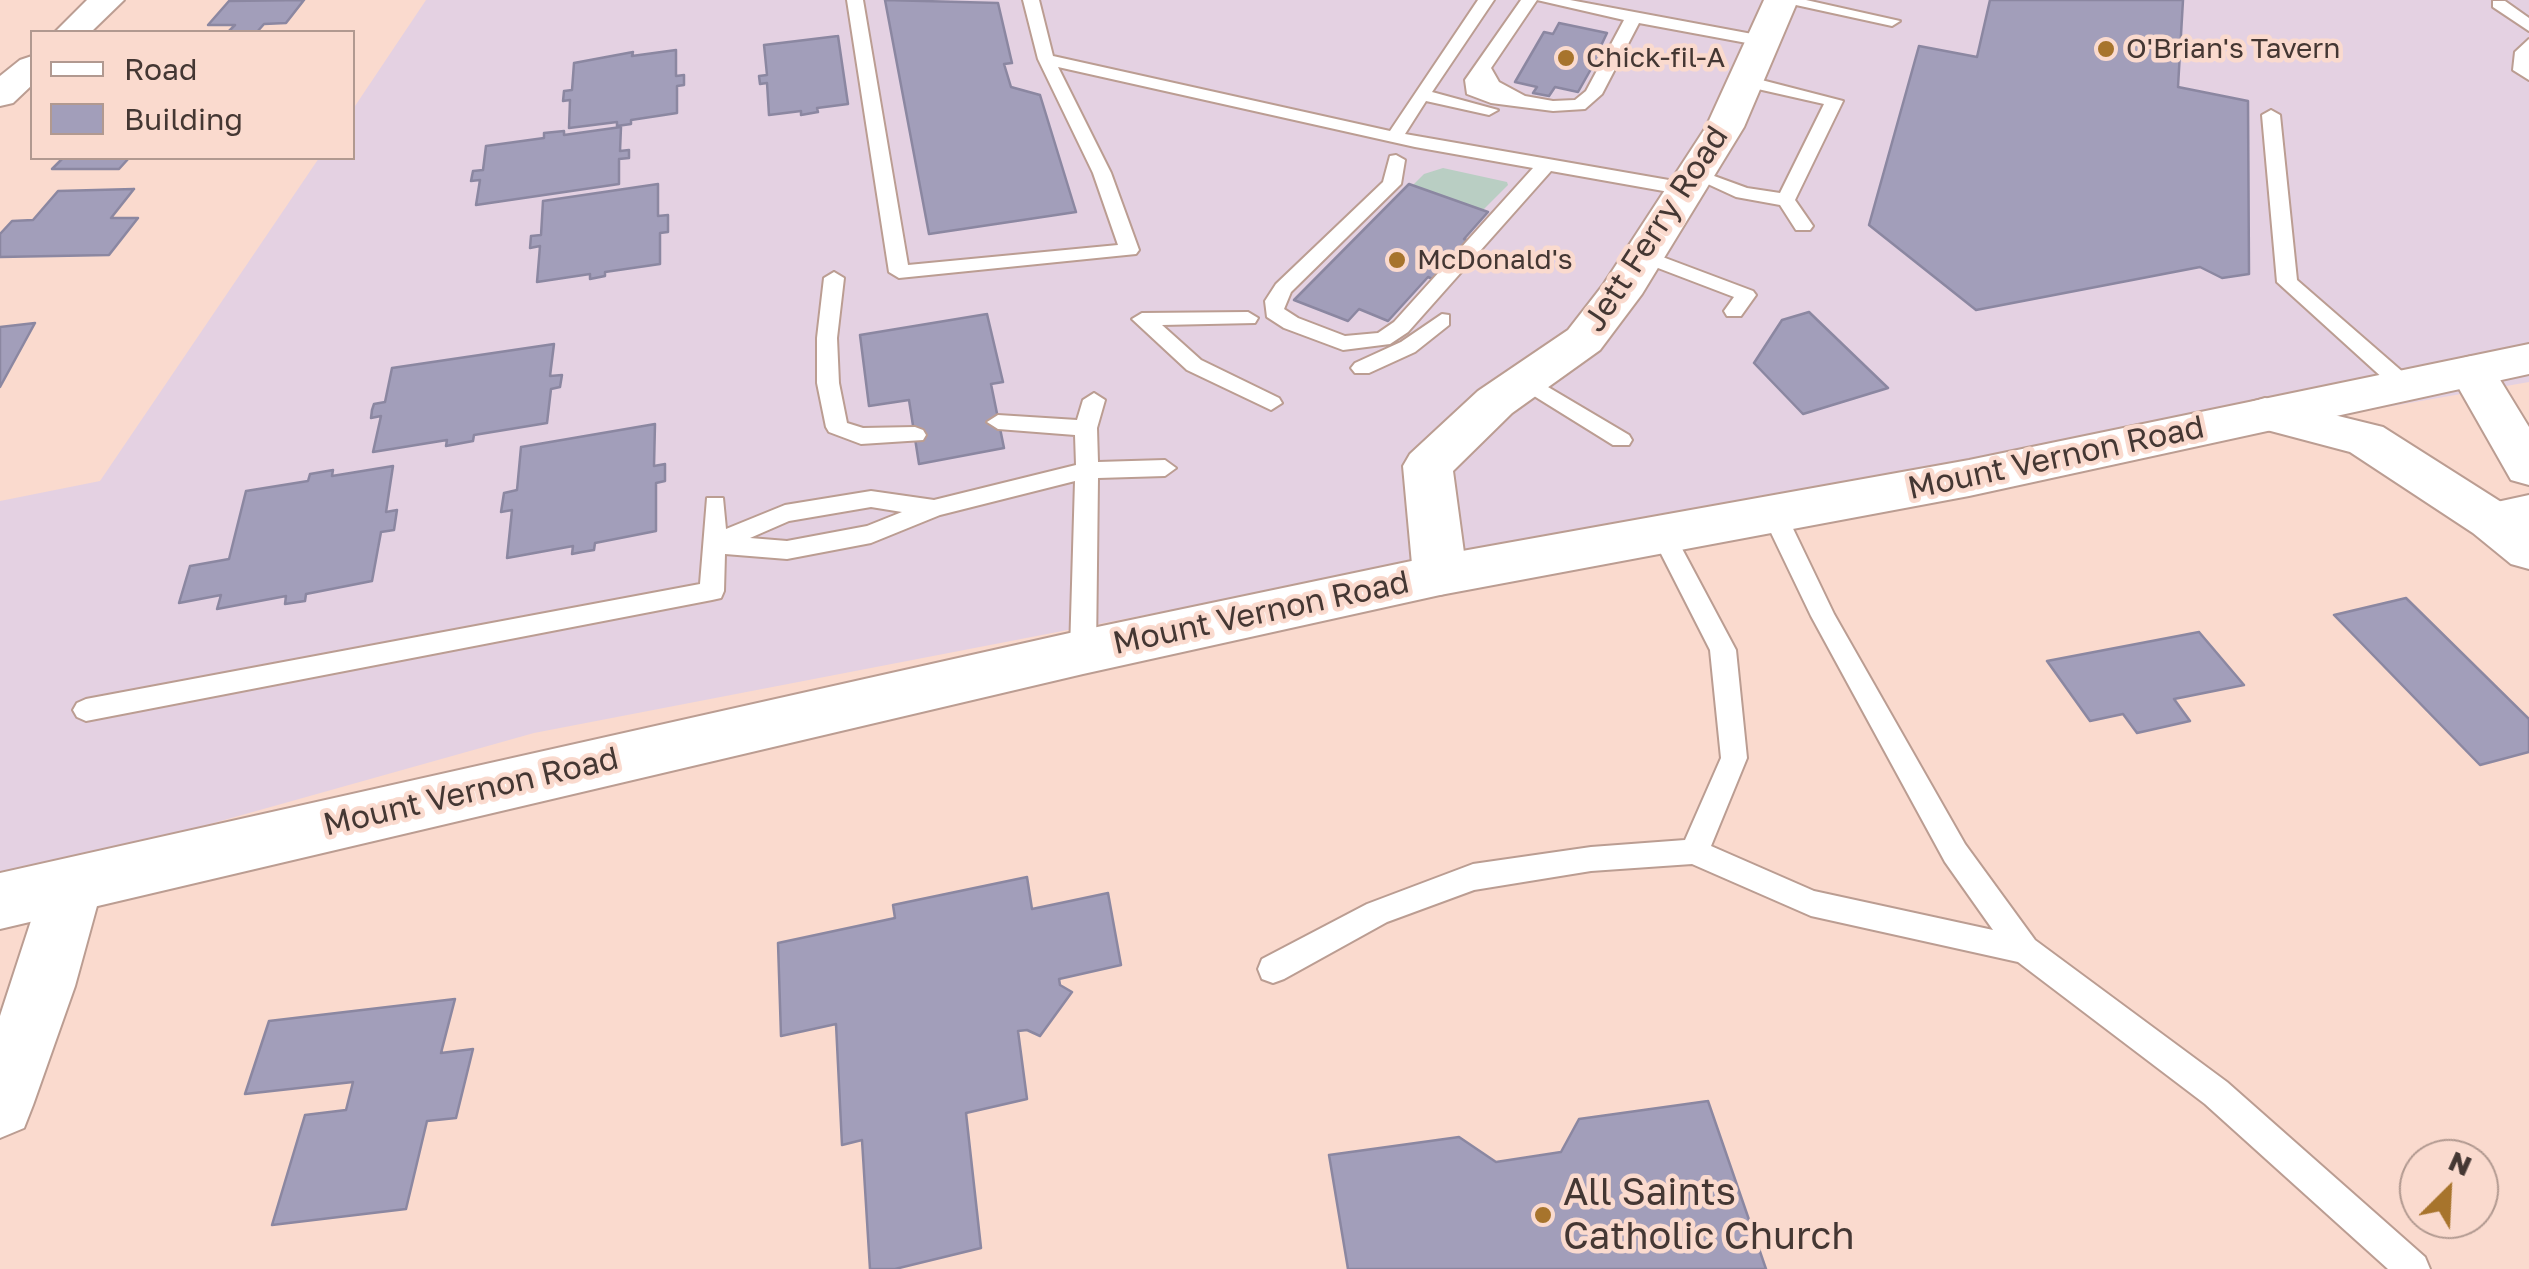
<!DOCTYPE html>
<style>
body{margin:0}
#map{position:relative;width:2529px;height:1269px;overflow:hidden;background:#fadace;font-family:"Golos Text",sans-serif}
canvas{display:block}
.legend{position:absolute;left:30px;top:30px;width:325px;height:130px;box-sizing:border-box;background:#fadace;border:2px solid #b19990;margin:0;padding:12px 18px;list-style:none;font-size:30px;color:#443733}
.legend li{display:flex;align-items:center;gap:20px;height:50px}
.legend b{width:50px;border:2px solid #b19990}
.north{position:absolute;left:2399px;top:1139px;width:100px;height:100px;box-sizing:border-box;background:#fadace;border:2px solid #b19990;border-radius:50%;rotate:24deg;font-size:28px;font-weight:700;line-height:40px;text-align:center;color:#443733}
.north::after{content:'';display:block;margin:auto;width:35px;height:45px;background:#a7742c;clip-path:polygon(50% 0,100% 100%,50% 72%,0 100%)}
</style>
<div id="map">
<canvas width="2529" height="1269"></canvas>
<ul class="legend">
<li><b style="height:12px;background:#fff"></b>Road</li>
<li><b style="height:28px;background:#a29eba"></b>Building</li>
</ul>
<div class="north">N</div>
</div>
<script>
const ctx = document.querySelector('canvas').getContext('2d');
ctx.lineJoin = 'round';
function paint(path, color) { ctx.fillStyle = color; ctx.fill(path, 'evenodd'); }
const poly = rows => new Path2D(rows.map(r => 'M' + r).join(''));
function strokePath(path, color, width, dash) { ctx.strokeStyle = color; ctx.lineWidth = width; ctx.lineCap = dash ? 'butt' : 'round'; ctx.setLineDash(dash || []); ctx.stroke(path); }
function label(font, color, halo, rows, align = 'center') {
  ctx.font = font + ' "Golos Text",sans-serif'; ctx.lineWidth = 9; ctx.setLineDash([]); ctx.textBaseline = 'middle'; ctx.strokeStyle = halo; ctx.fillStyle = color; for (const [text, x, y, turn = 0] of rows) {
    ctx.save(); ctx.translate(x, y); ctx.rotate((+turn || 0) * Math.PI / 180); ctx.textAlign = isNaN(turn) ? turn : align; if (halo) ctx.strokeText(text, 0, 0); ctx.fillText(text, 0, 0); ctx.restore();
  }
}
paint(poly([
 [426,0,2529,0,2529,382,2176,444,1415,563,534,733,0,883,0,501,100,481,319,158,352,158,353,109]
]), '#e4d1e2');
paint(poly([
 [1443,168,1507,182,1508,185,1483,210,1412,186,1424,174]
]), '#b9cec3');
const building = poly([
 [304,0,286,23,264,24,257,32,228,32,235,25,208,25,229,1,304,0],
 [885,0,998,3,1012,63,1004,64,1011,87,1040,95,1076,212,929,234,885,0],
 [1990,0,2183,0,2178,87,2248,101,2249,274,2222,278,2200,267,1976,310,1869,225,1919,46,1977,57,1990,0],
 [1559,23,1607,33,1598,52,1605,54,1599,63,1595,62,1578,92,1555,87,1549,96,1533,93,1537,87,1515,82,1544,32,1553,34,1559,23],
 [838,36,848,104,817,108,818,112,801,115,801,111,769,115,767,83,760,84,759,76,767,75,764,45,838,36],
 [676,50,676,76,684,75,684,85,677,86,677,113,631,120,631,124,617,126,617,122,569,128,570,100,563,101,564,91,572,90,574,63,633,52,632,56,676,50],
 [621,127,620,151,629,150,629,158,619,159,619,184,476,205,480,180,471,181,473,171,483,170,486,146,544,138,544,133,564,131,564,135,621,127],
 [63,158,129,158,119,169,52,169,63,158],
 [658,184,658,216,668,215,668,232,660,233,660,264,605,272,605,276,590,279,590,274,537,282,540,246,530,248,531,236,541,235,543,201,658,184],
 [1409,184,1488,212,1464,239,1475,243,1440,282,1428,277,1388,321,1359,309,1348,321,1294,300,1409,184],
 [134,189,111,218,138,218,109,255,0,257,0,234,12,221,33,220,58,191,134,189],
 [1809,312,1888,388,1803,414,1754,363,1782,320,1809,312],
 [987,314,1003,382,991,384,1004,448,919,464,909,400,869,406,860,335,987,314],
 [35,323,0,387,0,327,35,323],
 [554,344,550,376,562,375,560,387,551,389,547,423,474,435,473,441,446,446,447,440,373,452,381,416,371,418,372,410,374,404,385,402,392,368,554,344],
 [655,424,654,466,665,464,665,481,656,483,656,531,595,543,594,550,582,552,572,554,573,546,507,558,512,510,501,512,504,493,517,490,521,447,655,424],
 [393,466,386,512,397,510,394,530,381,532,372,581,306,594,305,601,285,604,286,596,217,609,221,595,179,603,190,566,229,559,246,491,308,481,310,474,333,470,332,476,393,466],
 [2406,598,2529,719,2529,752,2480,765,2334,615,2406,598],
 [2199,632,2244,685,2174,699,2190,721,2137,733,2123,714,2090,721,2047,661,2199,632],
 [1027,877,1032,909,1108,893,1121,965,1059,979,1060,985,1072,992,1040,1036,1027,1030,1018,1031,1027,1099,966,1113,981,1248,895,1269,870,1269,862,1140,842,1145,836,1024,781,1036,778,943,895,918,893,905,1027,877],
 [455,999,441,1053,473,1049,456,1118,427,1121,406,1209,272,1225,305,1115,346,1110,353,1082,245,1094,269,1021,455,999],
 [1708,1101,1766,1269,1348,1269,1329,1155,1459,1137,1496,1162,1561,1152,1579,1119,1708,1101]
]);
paint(building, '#a29eba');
strokePath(building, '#8b87a1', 2.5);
const service = poly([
 [847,0,863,0,908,265,1118,245,1093,173,1038,59,1023,0,1039,0,1053,56,1390,131,1478,0,1494,0,1432,92,1498,110,1489,115,1426,101,1405,134,1686,183,1695,189,1686,195,1551,171,1408,332,1390,344,1343,350,1284,328,1267,317,1265,301,1276,284,1383,182,1390,156,1396,155,1405,160,1401,184,1291,292,1284,309,1298,318,1345,336,1378,333,1394,322,1533,168,1415,147,1058,67,1111,173,1139,250,1136,254,899,278,889,272,847,0],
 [1521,0,1537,0,1491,68,1499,82,1525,96,1553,101,1575,100,1586,91,1624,20,1537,0,1570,0,1763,36,1771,41,1763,46,1639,23,1602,94,1585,109,1553,111,1491,103,1467,94,1465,80,1521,0],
 [1773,0,1806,0,1900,21,1892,26,1773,0],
 [2493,1,2505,1,2529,18,2529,31,2493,7,2493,1],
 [2529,39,2529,80,2513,70,2515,52,2529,39],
 [1746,76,1843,101,1795,200,1813,226,1810,230,1796,230,1780,205,1736,197,1686,174,1695,169,1747,188,1780,193,1824,104,1740,85,1740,77,1746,76],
 [2271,110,2280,115,2297,280,2412,380,2415,385,2412,390,2396,390,2277,282,2262,115,2271,110],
 [1644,250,1753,291,1756,295,1741,316,1727,316,1724,311,1734,297,1637,260,1634,256,1644,250],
 [834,272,844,278,837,338,839,383,847,423,863,428,915,427,923,430,926,435,923,440,861,444,829,432,826,427,817,383,817,338,824,278,834,272],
 [1248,312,1258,318,1255,323,1162,325,1201,360,1279,398,1282,403,1271,410,1187,370,1132,319,1142,313,1248,312],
 [1442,314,1449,315,1449,325,1415,352,1369,373,1355,373,1351,368,1355,363,1401,342,1442,314],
 [1526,374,1629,435,1632,440,1629,445,1613,445,1518,386,1515,381,1518,376,1526,374],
 [1094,393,1105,400,1097,428,1098,462,1165,460,1176,468,1165,476,1098,478,1096,652,1092,659,1083,662,1074,659,1070,652,1075,481,940,515,871,543,787,559,725,554,724,591,721,598,712,600,86,721,77,717,73,710,77,703,86,699,700,584,707,498,723,498,726,529,785,505,871,491,934,500,1076,465,1075,435,998,429,987,422,998,415,1077,420,1083,400,1094,393],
 [871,507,902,512,867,526,787,541,750,538,789,521,871,507],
 [1774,506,1786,514,1834,614,1965,844,2035,940,2227,1082,2425,1257,2430,1269,2388,1269,2205,1104,2018,962,1811,916,1692,864,1591,871,1474,890,1387,922,1284,979,1273,983,1262,979,1258,969,1262,959,1367,904,1473,864,1591,847,1685,840,1721,758,1710,650,1651,534,1663,525,1671,528,1736,650,1747,758,1711,846,1814,891,1993,930,1945,862,1811,616,1762,514,1774,506]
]);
const minor = poly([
 [87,0,124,0,91,32,55,32,87,0],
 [32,56,32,85,13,103,0,106,0,76,20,60,32,56],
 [2529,495,2529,531,2491,538,2474,533,2466,520,2474,507,2529,495],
 [73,857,94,865,103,884,75,986,33,1105,24,1128,0,1138,0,1016,43,884,52,865,73,857]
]);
const tertiary = poly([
 [1764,0,1798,0,1744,127,1642,294,1600,350,1512,413,1453,471,1467,575,1459,589,1440,595,1421,589,1413,575,1403,466,1410,454,1478,391,1568,330,1603,285,1706,127,1764,0],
 [2472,356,2488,360,2529,427,2529,485,2511,480,2449,371,2456,360,2472,356],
 [2265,398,2383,427,2509,507,2529,522,2529,569,2511,564,2473,533,2350,452,2248,425,2241,414,2248,403,2265,398]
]);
const secondary = poly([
 [2529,344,2529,374,1969,496,1440,595,1083,674,0,929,0,873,1083,630,1440,555,1969,460,2529,344]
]);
strokePath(service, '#bb9d92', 4);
strokePath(minor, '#bb9d92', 4);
strokePath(tertiary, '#bb9d92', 4);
strokePath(secondary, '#bb9d92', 4);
paint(service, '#fff');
paint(minor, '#fff');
paint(tertiary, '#fff');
paint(secondary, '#fff');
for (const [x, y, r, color] of [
 [2106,49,10,"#a7742c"],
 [1566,58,10,"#a7742c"],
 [1397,260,10,"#a7742c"],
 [1543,1215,10,"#a7742c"]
]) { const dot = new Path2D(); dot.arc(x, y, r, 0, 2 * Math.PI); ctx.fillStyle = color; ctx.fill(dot); strokePath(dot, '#fadace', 4); }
label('28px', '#443733', '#fadace', [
 ["O'Brian's Tavern",2126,49],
 ["Chick-fil-A",1586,58],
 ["McDonald's",1417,260]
], 'left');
label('32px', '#443733', '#fadace', [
 ["Jett Ferry Road",1656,229,-57],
 ["Mount Vernon Road",2056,458,-12],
 ["Mount Vernon Road",1261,613,-12],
 ["Mount Vernon Road",471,792,-13]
]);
label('38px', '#443733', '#fadace', [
 ["All Saints",1563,1193],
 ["Catholic Church",1563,1237]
], 'left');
</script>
